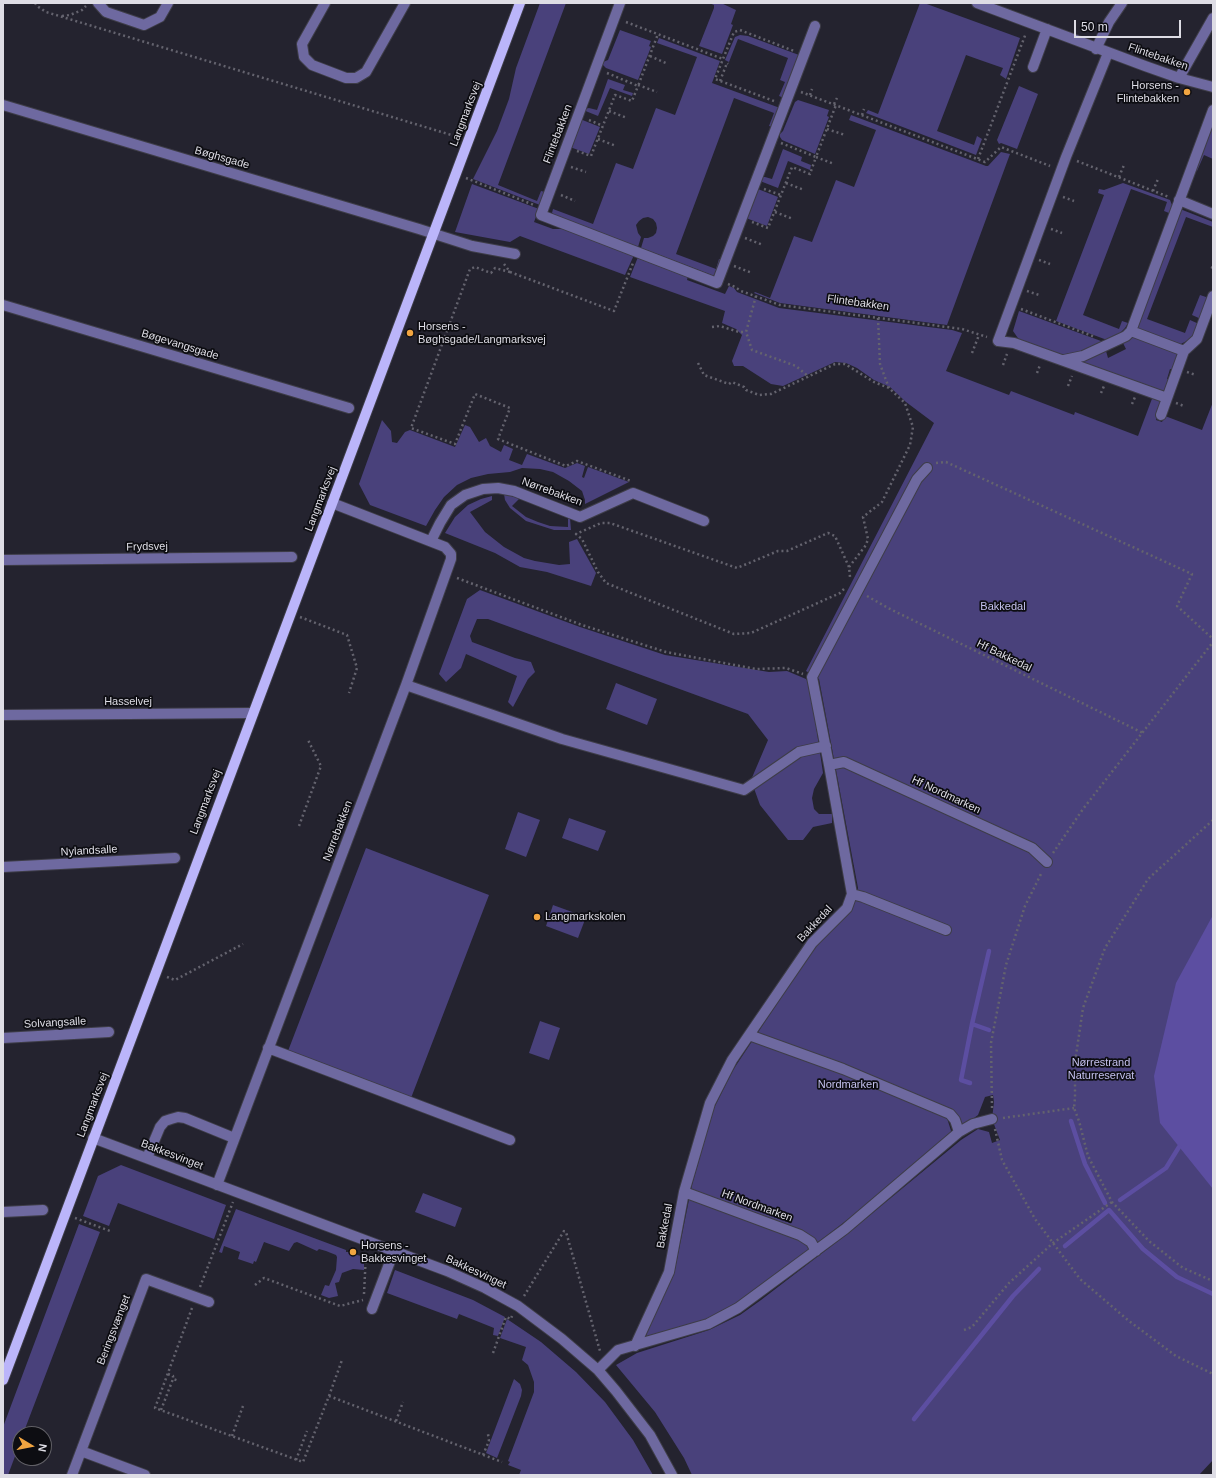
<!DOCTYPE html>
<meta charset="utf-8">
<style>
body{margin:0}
#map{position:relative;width:1216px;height:1478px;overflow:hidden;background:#24232f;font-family:Helvetica,sans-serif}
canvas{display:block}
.frame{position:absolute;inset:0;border:4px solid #dedde5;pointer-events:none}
.north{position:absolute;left:12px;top:1426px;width:40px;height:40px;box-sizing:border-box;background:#0d0d12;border:1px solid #616066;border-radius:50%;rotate:100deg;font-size:11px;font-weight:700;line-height:16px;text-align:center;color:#dedde5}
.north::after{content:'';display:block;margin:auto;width:14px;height:18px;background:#f2a541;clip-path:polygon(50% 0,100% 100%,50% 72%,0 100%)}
.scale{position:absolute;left:1074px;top:20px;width:107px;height:18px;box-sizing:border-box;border:2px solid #dedde5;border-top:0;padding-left:5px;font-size:12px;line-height:14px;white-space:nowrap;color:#dedde5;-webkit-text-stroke:3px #0d0d12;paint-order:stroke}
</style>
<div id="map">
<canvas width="1216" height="1478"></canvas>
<div class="frame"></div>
<div class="north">N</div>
<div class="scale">50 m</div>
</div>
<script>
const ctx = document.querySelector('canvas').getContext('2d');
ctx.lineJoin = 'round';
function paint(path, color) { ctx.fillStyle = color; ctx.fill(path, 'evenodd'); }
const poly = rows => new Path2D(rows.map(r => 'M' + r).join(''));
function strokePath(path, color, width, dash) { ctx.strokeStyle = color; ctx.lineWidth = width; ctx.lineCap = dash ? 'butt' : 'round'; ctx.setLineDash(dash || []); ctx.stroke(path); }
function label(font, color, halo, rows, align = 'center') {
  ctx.font = font + ' Helvetica,sans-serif'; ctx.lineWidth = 3.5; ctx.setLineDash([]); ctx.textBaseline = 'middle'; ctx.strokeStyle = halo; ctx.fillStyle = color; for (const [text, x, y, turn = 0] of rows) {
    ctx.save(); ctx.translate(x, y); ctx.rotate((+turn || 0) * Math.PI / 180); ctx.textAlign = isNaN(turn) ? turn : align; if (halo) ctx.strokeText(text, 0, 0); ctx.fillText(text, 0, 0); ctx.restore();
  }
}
paint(poly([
 [540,3,566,3,498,185,537,201,541,191,545,192,540,205,473,179,497,131,509,99,516,68],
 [709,3,721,3,736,10,731,24,733,25,722,54,699,46,714,8,714,5],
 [920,3,924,3,1020,38,1006,79,1000,75,1003,68,980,60,966,55,963,63,937,131,974,145,977,136,982,139,976,155,866,113,868,110,878,114],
 [620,30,651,41,649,46,651,47,638,80,606,68,603,65,603,62,608,60],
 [740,35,748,36,799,55,784,98,779,96,785,82,780,80,788,58,738,39,729,62,725,60,735,37],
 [659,38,720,61,712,83,780,108,773,127,769,126,774,113,734,98,727,117,676,254,716,269,719,259,723,260,718,275,714,276,641,248,644,238,648,238,653,236,656,233,657,228,656,223,653,219,648,217,643,218,639,221,636,225,638,233,641,237,638,247,555,216,552,213,553,209,593,224,616,163,633,169,656,108,675,115,697,57,657,43],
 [608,79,625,85,623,90,633,93,632,96,610,88,598,116,583,110,584,109,589,108,597,110],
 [1019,86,1038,94,1017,149,1001,143,999,144,997,140],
 [798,100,829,110,827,116,829,117,815,154,782,140,780,137,780,134,783,131,795,102],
 [851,115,986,166,988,166,1001,152,1010,154,947,325,780,303,754,293,755,292,770,298,794,236,812,242,836,180,854,187,876,130,849,120],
 [580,119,600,127,589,154,570,147],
 [1213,121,1213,159,1204,155,1197,171,1195,170],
 [783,149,802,157,801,161,811,165,810,170,788,161,778,188,760,181,762,177,765,177,772,179],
 [1123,183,1170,200,1172,205,1169,213,1164,211,1167,202,1131,189,1083,315,1119,329,1122,321,1128,323,1125,328,1118,335,1107,340,1056,321,1104,195,1098,193,1099,189,1104,190],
 [472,184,539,209,534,222,553,229,565,229,634,255,625,275,520,236,510,242,455,232],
 [758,189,778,197,767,226,746,218],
 [1180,209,1213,222,1213,227,1186,217,1147,319,1185,333,1190,320,1199,324,1194,337,1179,345,1135,328],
 [638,257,688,276,687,280,725,294,729,286,734,288,737,292,779,308,952,330,962,333,946,371,1009,395,1011,391,1074,415,1075,412,1138,436,1153,396,1163,400,1156,420,1162,422,1165,416,1202,430,1213,402,1213,1460,1199,1475,692,1475,684,1458,655,1412,616,1365,637,1353,709,1330,740,1315,761,1300,847,1234,961,1140,978,1129,989,1132,992,1143,1000,1140,992,1119,994,1102,993,1095,985,1097,978,1115,962,1127,951,1108,947,1118,952,1134,895,1183,751,1294,724,1311,697,1323,646,1340,647,1327,675,1269,692,1185,713,1110,733,1070,815,946,852,910,858,888,819,679,806,671,934,423,906,402,890,387,874,380,857,368,846,363,835,362,783,386,771,384,743,366,734,366,732,361,742,335,736,329,722,323,725,311,630,277],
 [1200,295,1209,298,1201,319,1192,315],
 [1019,311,1101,341,1102,342,1082,352,1059,355,1020,341,1013,331],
 [1133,335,1181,353,1174,370,1170,369,1167,379,1171,381,1165,395,1080,363,1106,351,1108,358,1126,349,1123,343,1131,339],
 [382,420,391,431,392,442,397,443,405,432,410,430,455,447,465,425,470,427,479,442,486,438,490,446,501,452,504,445,513,449,509,460,522,465,527,454,565,468,577,463,585,466,582,477,584,478,588,467,629,482,585,504,585,500,582,491,569,481,553,472,540,469,522,468,510,472,488,474,471,478,457,485,444,497,435,510,426,526,370,505,359,484],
 [504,494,520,498,512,506,526,517,538,522,550,526,568,527,568,518,570,518,571,530,554,530,526,521,510,508,505,500],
 [492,496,492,500,470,512,485,532,504,547,524,558,535,561,559,565,570,564,569,542,577,539,596,573,591,586,547,572,520,567,495,553,445,533,455,517,468,505,481,499],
 [480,590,580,627,665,655,769,672,787,671,806,679,810,685,823,773,814,789,812,798,814,809,819,814,832,814,832,823,813,827,803,840,788,840,760,805,751,780,768,740,748,714,488,619,477,619,470,636,472,642,515,658,531,662,535,672,528,679,513,707,508,702,517,676,466,654,461,668,446,682,439,674,467,599],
 [616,683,657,699,647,725,606,709],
 [518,812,540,820,526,857,505,849],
 [569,818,606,831,598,851,562,838],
 [366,848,489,895,411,1098,288,1051],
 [553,905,586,917,578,938,546,926],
 [540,1021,560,1028,549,1060,529,1053],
 [121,1165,226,1205,214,1239,118,1203,109,1226,83,1216,98,1176],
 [423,1193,462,1208,455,1227,415,1212],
 [236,1209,346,1250,346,1252,350,1252,349,1254,354,1256,354,1254,364,1257,364,1270,353,1269,342,1273,339,1282,335,1283,338,1296,329,1298,321,1295,325,1285,329,1286,336,1270,337,1257,336,1255,326,1251,319,1249,317,1251,297,1242,294,1243,289,1251,264,1242,256,1262,254,1261,253,1264,238,1259,240,1252,224,1246,222,1253,219,1252],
 [79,1224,100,1232,23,1434,20,1434,20,1443,8,1475,3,1475,3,1427],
 [395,1270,473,1300,505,1317,498,1336,493,1335,494,1328,459,1314,457,1319,387,1293],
 [507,1319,541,1342,576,1372,605,1402,633,1440,653,1475,519,1475,521,1470,508,1465,510,1462,508,1461,534,1392,534,1382,528,1365,522,1360,526,1347,500,1338],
 [514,1379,520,1384,522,1390,521,1396,497,1458,486,1453]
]), '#49417b');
paint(poly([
 [1213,915,1213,1189,1160,1123,1154,1076,1176,983]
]), '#5c4ea1');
strokePath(poly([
 [972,1024,989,951],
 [970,1083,961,1080,972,1024,989,1030],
 [1071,1121,1085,1164,1105,1203],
 [1120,1200,1166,1168,1179,1147],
 [1065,1246,1109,1210,1143,1249,1177,1277,1213,1294],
 [914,1419,1013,1296,1039,1269]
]), '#5c4ea1', 4.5);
const minor = poly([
 [98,3,106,12,144,25,160,17,168,3],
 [325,3,302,44,304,57,312,65,346,78,356,78,366,72,405,3],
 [620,3,541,215,717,283,815,26],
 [977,3,1145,66,1179,78,1213,87],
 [1096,49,1109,22,1122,3],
 [1108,53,1066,157,998,341,1014,343,1167,398],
 [1033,67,1047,29],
 [1179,78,1213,18],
 [3,105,419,229,472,246,515,254],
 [1179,200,1213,214],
 [3,305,349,408],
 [1131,331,1184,351],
 [1064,360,1083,356,1126,336,1131,331,1213,110],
 [1161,415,1184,351,1197,339,1213,296],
 [431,541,440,523,451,505,465,495,483,489,498,488,514,491,580,517,633,493,704,521],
 [3,560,292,557],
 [406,685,562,739,744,790,799,752,826,746],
 [3,715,253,713],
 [829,765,844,762,1032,848,1047,862],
 [3,867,175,858],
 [852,894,863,897,946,930],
 [749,1035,843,1069,950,1114,955,1120,959,1132],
 [3,1038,109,1032],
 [268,1048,510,1140],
 [93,1138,447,1271,485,1288,518,1306,562,1339,598,1370,616,1391,650,1435,672,1475],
 [147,1158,160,1127,165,1121,171,1119,178,1117,185,1118,234,1138],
 [217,1185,406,685,451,559,451,554,445,547,332,503],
 [684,1192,800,1235,811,1242,816,1251],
 [3,1212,43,1210],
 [372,1309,394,1251],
 [635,1346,669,1272,684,1192,710,1103,732,1060,749,1035,812,943,847,908,852,894,829,765,812,677,917,479,927,468],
 [598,1370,618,1350,708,1324,738,1308,845,1229,959,1132,973,1124,992,1119],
 [81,1451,145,1475],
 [72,1475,146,1279,209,1302]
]);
const major = poly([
 [3,1380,520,3]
]);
strokePath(minor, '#3e3d48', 12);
strokePath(major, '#3e3d48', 12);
strokePath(poly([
 [35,3,37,6,46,12,458,137],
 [62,16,70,15,82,10,86,6],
 [626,22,723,59],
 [650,56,668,64],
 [607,73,638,86,658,34],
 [720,81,727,63,728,64],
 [638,85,657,92],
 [801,92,985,162,1001,147,1050,166],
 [810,95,812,89],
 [774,101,715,79,723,59,734,32,740,30,794,51],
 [834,104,837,98],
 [609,111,627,118],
 [862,115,864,109],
 [589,120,603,126],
 [827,129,845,135],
 [598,139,616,146],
 [781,143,816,157,836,105],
 [577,151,591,156,615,95,632,101,638,86],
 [978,159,1026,33],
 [1077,161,1169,197],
 [571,167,586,172],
 [1119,177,1124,165],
 [466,178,534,205],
 [786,183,804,190],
 [764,189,781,195],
 [1153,191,1158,179],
 [561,195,575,201],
 [1063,197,1074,201],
 [775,212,793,219],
 [752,222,768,228,792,167,810,174,816,157,834,164],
 [1051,229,1062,233],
 [745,238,763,245],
 [1039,260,1050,264],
 [504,264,510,272,614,311,633,263],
 [734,266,752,273],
 [1211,267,1213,268],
 [510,272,495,268,491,273,475,267,470,269,411,428,455,444,475,394,510,408,498,439,566,466,577,461,631,481],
 [728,284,735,287,741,291,780,305,962,329,987,337],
 [1027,291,1039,295],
 [756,296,746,332,752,350,796,366,809,377],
 [1021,309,1095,337],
 [878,318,880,364,889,388],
 [712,327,720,326,739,332,746,332],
 [972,353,979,335],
 [698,363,704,375,729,384,732,382,744,387,746,390,759,395,771,394,835,364,845,364,874,382,889,388,905,403,913,427,910,445,882,502,863,517,868,539,866,545,849,567,850,577],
 [1003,365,1007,354],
 [1187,372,1196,375],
 [1037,373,1040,365],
 [1068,386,1072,376],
 [1101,393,1104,386],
 [1176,403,1184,406],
 [1132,404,1135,397],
 [936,463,946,462,1192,574,1177,606,1213,639],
 [457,578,582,625,666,652,756,669,786,668,803,674],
 [844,589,840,593,751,633,734,634,606,583,598,572,582,539,576,534,601,523,610,523,737,568,778,551,787,551,828,533,835,536,849,567],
 [867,596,888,608,1143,733],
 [300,617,347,635,357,668,349,693],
 [1213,820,1148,879,1105,948,1083,1008,1075,1062,1075,1098,1074,1108,1079,1121,1088,1156,1112,1202,1149,1241,1183,1268,1213,1281],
 [299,826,321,766,308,740],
 [1053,853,1083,809,1213,642],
 [167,977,175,980,243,944],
 [992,1108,991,1043,1006,965,1025,906,1042,872],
 [1003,1118,1074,1108],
 [995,1129,1002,1160,1035,1219,1080,1279,1129,1321,1176,1356,1213,1374],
 [75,1218,110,1231],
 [255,1285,264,1278,340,1306,363,1300],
 [200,1287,233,1202],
 [364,1294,366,1253],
 [524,1296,564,1231,566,1232,600,1351],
 [192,1308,155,1408,303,1462,329,1396,502,1462],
 [964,1330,972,1327,1009,1283,1053,1243,1112,1202],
 [493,1353,506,1317,511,1319,512,1316],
 [168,1374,173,1376,173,1379,179,1381],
 [329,1396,342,1360],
 [161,1410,173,1379],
 [396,1421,403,1402],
 [232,1436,243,1406],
 [483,1455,489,1441,488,1434],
 [296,1460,307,1431]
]), '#64636e', 2.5, [2, 3]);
strokePath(minor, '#6e69a0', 10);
strokePath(major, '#bbb5fa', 10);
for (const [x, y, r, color] of [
 [1187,92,4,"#f2a541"],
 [410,333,4,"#f2a541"],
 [537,917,4,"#f2a541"],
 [353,1252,4,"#f2a541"]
]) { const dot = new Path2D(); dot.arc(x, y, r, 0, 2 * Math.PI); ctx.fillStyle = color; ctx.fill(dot); strokePath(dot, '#0d0d12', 1.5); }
label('11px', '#dedde5', '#0d0d12', [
 ["Flintebakken",1158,57,19],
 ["Langmarksvej",466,114,-69],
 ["Flintebakken",558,134,-69],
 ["Bøghsgade",222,158,16],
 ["Flintebakken",858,303,8],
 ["Bøgevangsgade",180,345,17],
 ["Nørrebakken",552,492,20],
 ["Langmarksvej",321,499,-69],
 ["Frydsvej",147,547,-1],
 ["Hf Bakkedal",1004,656,26],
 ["Hasselvej",128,702],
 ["Hf Nordmarken",946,795,25],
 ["Langmarksvej",206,802,-69],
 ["Nørrebakken",338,831,-69],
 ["Nylandsalle",89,851,-3],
 ["Bakkedal",815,924,-47],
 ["Solvangsalle",55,1023,-3],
 ["Langmarksvej",93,1105,-69],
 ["Bakkesvinget",172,1155,21],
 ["Hf Nordmarken",757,1206,20],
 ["Bakkedal",665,1226,-79],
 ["Bakkesvinget",476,1272,25],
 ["Beringsvænget",114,1330,-69]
]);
label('11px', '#dedde5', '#0d0d12', [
 ["Horsens -",1179,86,"right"],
 ["Flintebakken",1179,99,"right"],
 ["Horsens -",418,327],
 ["Bøghsgade/Langmarksvej",418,340],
 ["Langmarkskolen",545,917],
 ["Horsens -",361,1246],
 ["Bakkesvinget",361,1259]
], 'left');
label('11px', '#c4c1ee', '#0d0d12', [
 ["Bakkedal",1003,607],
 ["Nørrestrand",1101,1063],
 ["Naturreservat",1101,1076],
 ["Nordmarken",848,1085]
]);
</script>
